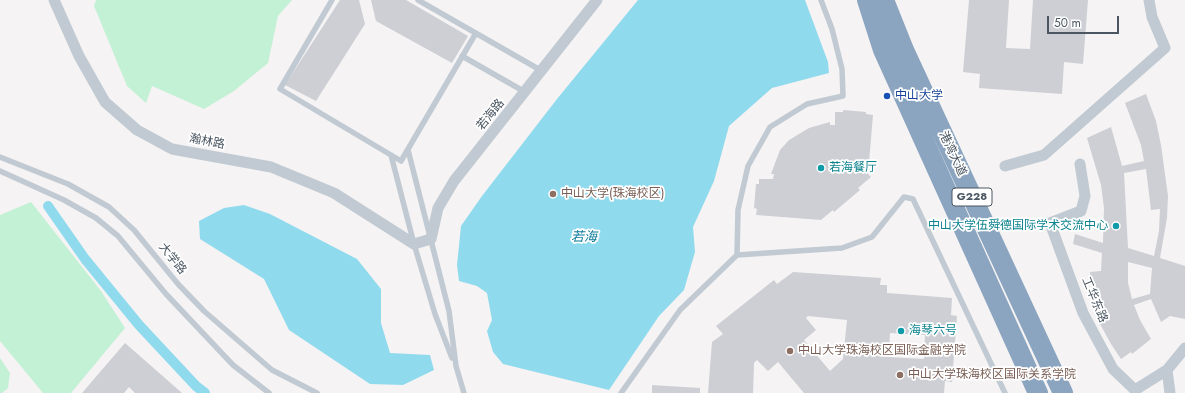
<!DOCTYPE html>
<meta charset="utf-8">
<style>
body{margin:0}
#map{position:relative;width:1185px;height:393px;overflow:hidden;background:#f5f3f3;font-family:Jost,sans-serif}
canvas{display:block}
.scale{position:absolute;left:1047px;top:16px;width:72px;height:18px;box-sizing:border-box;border:2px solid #4a5661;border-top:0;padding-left:5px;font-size:12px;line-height:14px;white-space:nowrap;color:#4a5661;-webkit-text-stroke:3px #fff;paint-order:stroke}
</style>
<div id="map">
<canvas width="1185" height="393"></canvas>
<div class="scale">50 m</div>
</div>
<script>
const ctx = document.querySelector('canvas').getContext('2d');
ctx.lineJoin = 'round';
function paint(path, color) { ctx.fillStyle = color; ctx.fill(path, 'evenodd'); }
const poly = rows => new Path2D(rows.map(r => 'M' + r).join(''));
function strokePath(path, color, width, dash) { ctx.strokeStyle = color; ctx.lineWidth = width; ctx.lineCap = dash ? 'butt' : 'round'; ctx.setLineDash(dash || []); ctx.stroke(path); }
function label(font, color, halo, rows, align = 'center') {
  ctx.font = font + ' Jost,"Noto Sans SC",sans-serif'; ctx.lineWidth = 3.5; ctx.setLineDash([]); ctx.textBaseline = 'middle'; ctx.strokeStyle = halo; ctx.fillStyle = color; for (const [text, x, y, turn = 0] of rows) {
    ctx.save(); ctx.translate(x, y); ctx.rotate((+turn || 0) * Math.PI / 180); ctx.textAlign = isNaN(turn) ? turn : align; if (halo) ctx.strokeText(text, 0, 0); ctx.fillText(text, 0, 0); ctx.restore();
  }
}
paint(poly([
 [96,0,292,0,278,16,268,63,234,91,204,109,152,86,146,103,127,86,94,6],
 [31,202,101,291,125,328,71,393,43,393,0,341,0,215],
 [0,358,10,373,8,388,2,393,0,393]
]), '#c3f1d5');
paint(poly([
 [638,0,805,0,828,62,829,73,772,88,729,126,714,181,693,227,695,252,684,290,659,316,609,390,503,364,493,352,487,331,492,320,487,293,477,286,459,281,457,265,461,226,482,196,557,99],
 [244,205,270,214,357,259,381,289,381,323,390,353,430,355,434,370,403,385,370,384,289,330,264,279,200,239,199,221,224,208]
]), '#90daee');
strokePath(poly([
 [48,206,85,259,139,325,196,386,205,393]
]), '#90daee', 10);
paint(poly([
 [340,0,359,0,365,24,316,101,285,85],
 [371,0,406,0,468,36,452,63,376,21],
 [969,0,1009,0,1006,48,1030,49,1033,0,1088,0,1083,64,1064,62,1062,94,979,88,980,74,963,72],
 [1146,94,1156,121,1161,145,1168,196,1167,218,1160,258,1185,266,1185,319,1170,316,1161,322,1151,299,1134,305,1140,320,1151,339,1132,354,1131,352,1121,359,1111,344,1100,324,1095,306,1090,272,1101,271,1102,253,1073,244,1075,234,1103,243,1104,208,1101,185,1087,138,1111,127,1122,166,1144,161,1141,145,1125,103],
 [1146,169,1151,210,1160,209,1159,231,1154,256,1128,248,1124,173],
 [1128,262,1152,268,1150,294,1132,299,1128,283],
 [843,110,866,112,866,114,873,115,868,174,871,177,858,188,860,190,834,212,833,210,821,220,756,215,757,209,754,208,756,184,759,184,759,179,773,179,774,174,771,174,780,150,789,140,809,128,830,122,830,125,835,125,835,112,843,112],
 [793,272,881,278,880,285,887,285,887,293,952,298,951,315,957,316,952,382,945,381,944,393,804,393,778,362,768,371,757,360,754,363,753,393,708,393,712,342,723,334,716,326,774,280,777,284],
 [808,316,847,320,843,359,830,371,804,340,816,330,806,318],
 [890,333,925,335,924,359,889,357],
 [125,343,182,393,135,393,129,387,124,393,82,393],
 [652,385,700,388,700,393,652,393]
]), '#cdcfd5');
strokePath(poly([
 [332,0,280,89,401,161,476,33],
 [418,0,542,71],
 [462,56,525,92],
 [408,150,449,311,456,366,464,393],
 [391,155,414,244,435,314,452,358],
 [0,157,68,184,109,207,134,230,178,284,204,311,272,370,317,393],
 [0,171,64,200,96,218,118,236,166,294,233,365,269,393],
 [737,255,738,210,748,166,770,127,807,104,843,96,842,69,832,29,821,0],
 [621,393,680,310,737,255,842,248,872,237,904,197,913,199,1005,393]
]), '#c1cad2', 5.5);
strokePath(poly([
 [54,0,79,56,105,102,137,130,172,149,271,167,334,193,414,244,431,239,438,208,454,181,597,0],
 [1080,164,1085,196,1081,211,1050,223,1083,313,1113,369,1135,390,1167,370,1185,348],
 [1005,166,1044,155,1165,48,1152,17,1149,0],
 [1167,370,1170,393]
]), '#c1cad2', 11);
strokePath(poly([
 [867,0,883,50,1038,393],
 [884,0,904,50,1063,393]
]), '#8ba5c1', 20);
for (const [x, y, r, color] of [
 [887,96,4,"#1a4fb4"],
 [821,168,4,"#0f9aa8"],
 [553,194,4,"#8d6e63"],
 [1116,226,4,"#0f9aa8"],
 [901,331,4,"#0f9aa8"],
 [790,351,4,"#8d6e63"],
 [900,375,4,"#8d6e63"]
]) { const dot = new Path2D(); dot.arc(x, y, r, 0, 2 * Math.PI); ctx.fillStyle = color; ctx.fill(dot); strokePath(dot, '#fff', 1.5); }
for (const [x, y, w] of [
 [972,197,40]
]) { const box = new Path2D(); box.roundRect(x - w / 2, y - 9, w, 18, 3); ctx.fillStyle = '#fff'; ctx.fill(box); strokePath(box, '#4a5661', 1); }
label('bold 11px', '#4a5661', null, [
 ["G228",972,197]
]);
label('12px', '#164399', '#fff', [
 ["中山大学",895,96]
], 'left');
label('12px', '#4a5661', '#fff', [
 ["若海路",491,115,-51],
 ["瀚林路",207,142,11],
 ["港湾大道",952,154,65],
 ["大学路",172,259,51],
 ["工华东路",1094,300,67]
]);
label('12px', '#0d838f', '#fff', [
 ["若海餐厅",829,168],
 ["中山大学伍舜德国际学术交流中心",1108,226,"right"],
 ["海琴六号",909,331]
], 'left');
label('12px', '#785e54', '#fff', [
 ["中山大学(珠海校区)",561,194],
 ["中山大学珠海校区国际金融学院",798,351],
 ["中山大学珠海校区国际关系学院",908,375]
], 'left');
label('italic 13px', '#0c7c9b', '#fff', [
 ["若海",584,238]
]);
</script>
